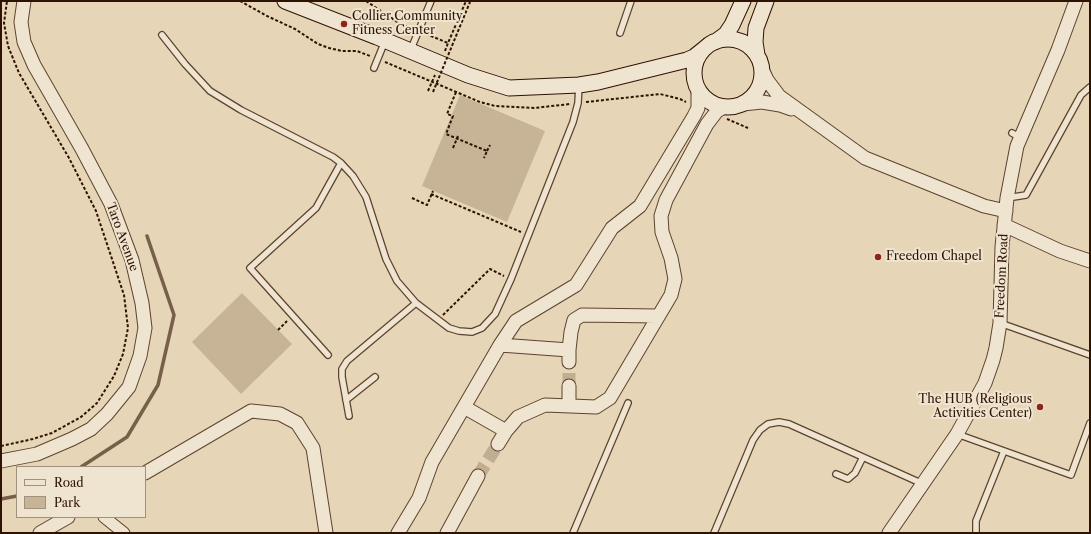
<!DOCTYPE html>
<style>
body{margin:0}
#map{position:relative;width:1091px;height:534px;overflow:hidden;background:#e6d5b6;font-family:"Libre Caslon Text",serif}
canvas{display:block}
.frame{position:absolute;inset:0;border:2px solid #2e1202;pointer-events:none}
.legend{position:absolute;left:16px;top:466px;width:130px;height:52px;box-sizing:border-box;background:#efe4d0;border:1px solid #a2907e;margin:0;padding:5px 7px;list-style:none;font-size:12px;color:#2e1202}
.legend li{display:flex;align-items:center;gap:8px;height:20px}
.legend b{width:20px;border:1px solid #a2907e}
</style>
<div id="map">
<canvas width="1091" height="534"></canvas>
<div class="frame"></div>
<ul class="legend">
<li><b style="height:5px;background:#efe4d0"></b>Road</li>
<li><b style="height:11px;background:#c7b497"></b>Park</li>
</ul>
</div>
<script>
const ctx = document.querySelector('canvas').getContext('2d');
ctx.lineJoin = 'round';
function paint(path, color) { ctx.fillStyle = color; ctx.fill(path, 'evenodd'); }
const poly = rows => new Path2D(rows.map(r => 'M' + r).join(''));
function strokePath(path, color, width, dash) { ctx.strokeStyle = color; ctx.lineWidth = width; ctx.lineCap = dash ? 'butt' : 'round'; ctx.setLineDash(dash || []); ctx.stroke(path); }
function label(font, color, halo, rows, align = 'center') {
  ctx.font = font + ' "Libre Caslon Text",serif'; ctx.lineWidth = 4; ctx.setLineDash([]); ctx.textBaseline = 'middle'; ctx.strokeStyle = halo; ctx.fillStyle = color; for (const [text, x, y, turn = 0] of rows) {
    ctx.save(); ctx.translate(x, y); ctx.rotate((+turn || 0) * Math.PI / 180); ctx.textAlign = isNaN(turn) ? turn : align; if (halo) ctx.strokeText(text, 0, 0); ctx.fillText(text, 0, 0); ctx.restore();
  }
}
paint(poly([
 [460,95,545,131,507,222,422,186],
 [242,293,292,344,241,394,192,342]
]), '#c7b497');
strokePath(poly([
 [81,467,127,437,158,385,174,315,147,236],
 [1,499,17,496]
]), '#775f49', 3.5);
strokePath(poly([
 [569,386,569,362],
 [478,476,498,444]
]), '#c1ae92', 13, [13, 6]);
const service = poly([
 [620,33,631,1],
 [162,35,185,64,210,91,241,110,333,157,341,163,353,176,366,197,386,259,397,281,416,303,449,328,459,331,472,332,482,328,495,314,511,279,573,122,578,103,579,85],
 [411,49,431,1],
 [374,68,385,41],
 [1012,133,1021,138],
 [1007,198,1026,195,1081,95,1090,87],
 [1000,323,1090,355],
 [328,355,250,268,316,208,341,163],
 [346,400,375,377],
 [349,416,342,377,342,369,347,361,416,303],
 [957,434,1071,475,1090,423],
 [836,474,848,479,855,473,863,457],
 [573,533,628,403],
 [714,533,753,440,760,430,768,424,779,422,789,424,923,484],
 [976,533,976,521,1004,451]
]);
const minor = poly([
 [104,517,124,533]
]);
const tertiary = poly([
 [761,67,767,80,779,96,865,158,984,206,1006,211],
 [743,104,762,102,780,105,791,109],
 [1004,225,1060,251,1090,261],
 [500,345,569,350],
 [569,362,569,350,571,332,574,320,582,315,658,316],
 [569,406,569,386],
 [464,407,506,431],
 [498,444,506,431,518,417,545,405,596,407,610,398,671,295,675,279,671,258,662,232,661,216,666,200,707,124,717,111,724,107],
 [1,461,37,454,72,439,91,429,107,414,129,387,140,356,145,328,142,303,132,260,111,204,82,149,34,65,24,42,21,22,24,1],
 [145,473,251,411,280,414,297,423,313,448,326,533],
 [40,533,68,517],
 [398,533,419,498,432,462,500,345,516,321,576,285,612,228,640,206,694,116,698,108,698,90],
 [447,533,478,476],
 [889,533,957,434,985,383,993,360,996,348,1000,323,1002,247,1007,198,1017,146,1058,50,1076,1]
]);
const secondary = poly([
 [285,1,377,37,468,75,509,88,579,85,598,82,687,60,694,57,704,49],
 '694 73a34 34 0 1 1 68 0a34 34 0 1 1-68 0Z',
 [715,42,726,34,732,25,743,1],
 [757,55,755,42,756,28,766,1]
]);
strokePath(service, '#5c432f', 8);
strokePath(minor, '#5c432f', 13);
strokePath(tertiary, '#5c432f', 15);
strokePath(secondary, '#2e1202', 17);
strokePath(poly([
 [240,1,267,16,295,29,318,44,329,48,342,51,357,51,370,56],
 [366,1,399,23,411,28],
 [426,34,448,43,466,1],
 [445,51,448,43],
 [385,62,480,102,495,106,534,108,570,104],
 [428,91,435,75],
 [456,92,447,114,453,116,446,134,487,151,484,158],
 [586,102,660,94,680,99,686,102],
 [727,119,748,128],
 [453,148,458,136],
 [487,151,490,145],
 [431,194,521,232],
 [412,198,427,205,433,191],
 [443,315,490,269,504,276],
 [278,330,287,321],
 [1,446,33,439,52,433,81,417,97,403,114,376,123,354,128,328,124,295,96,211,69,158,19,73,8,46,4,23,7,1]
]), '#2e1202', 2, [3, 2]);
strokePath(service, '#efe4d0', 5.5);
strokePath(minor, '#efe4d0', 11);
strokePath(tertiary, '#efe4d0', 13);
strokePath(secondary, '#efe4d0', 15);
strokePath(poly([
 [433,92,470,2]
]), '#2e1202', 2, [3, 2]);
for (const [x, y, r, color] of [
 [344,24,4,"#8f2418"],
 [878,257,4,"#8f2418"],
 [1040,407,4,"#8f2418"]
]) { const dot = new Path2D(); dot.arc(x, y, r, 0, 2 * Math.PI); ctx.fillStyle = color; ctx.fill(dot); strokePath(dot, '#efe4d0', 1.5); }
label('12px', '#2e1202', '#efe4d0', [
 ["Collier Community",352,17],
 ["Fitness Center",352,31],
 ["Freedom Chapel",886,257],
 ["The HUB (Religious",1032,400,"right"],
 ["Activities Center)",1032,414,"right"]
], 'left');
label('12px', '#2e1202', '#efe4d0', [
 ["Taro Avenue",122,237,70],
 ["Freedom Road",1002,276,-87]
]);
</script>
